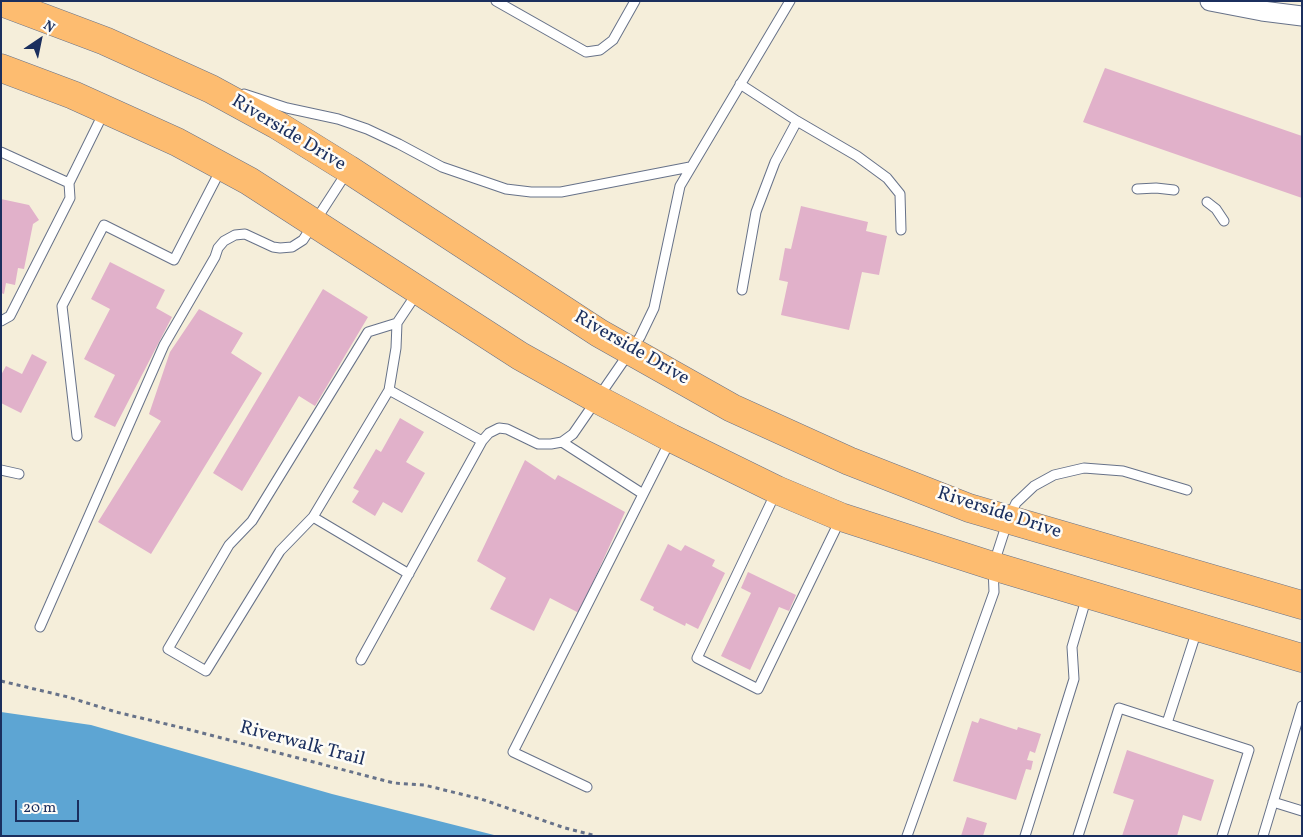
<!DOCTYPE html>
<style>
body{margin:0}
#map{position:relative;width:1303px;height:837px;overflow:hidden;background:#f5eeda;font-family:Vollkorn,serif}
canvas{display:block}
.frame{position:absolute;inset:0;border:2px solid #1b2f5e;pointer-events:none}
.north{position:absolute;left:15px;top:15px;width:50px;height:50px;-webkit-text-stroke:4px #fdfcf7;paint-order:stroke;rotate:34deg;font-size:14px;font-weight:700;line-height:20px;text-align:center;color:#1b2f5e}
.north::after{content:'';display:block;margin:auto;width:18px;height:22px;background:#1b2f5e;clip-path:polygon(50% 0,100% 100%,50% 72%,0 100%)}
.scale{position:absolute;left:15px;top:800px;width:64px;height:22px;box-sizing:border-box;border:2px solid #1b2f5e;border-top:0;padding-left:6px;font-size:15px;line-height:18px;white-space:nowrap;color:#1b2f5e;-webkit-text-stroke:4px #fdfcf7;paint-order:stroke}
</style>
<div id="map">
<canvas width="1303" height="837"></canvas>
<div class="frame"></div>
<div class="north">N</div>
<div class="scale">20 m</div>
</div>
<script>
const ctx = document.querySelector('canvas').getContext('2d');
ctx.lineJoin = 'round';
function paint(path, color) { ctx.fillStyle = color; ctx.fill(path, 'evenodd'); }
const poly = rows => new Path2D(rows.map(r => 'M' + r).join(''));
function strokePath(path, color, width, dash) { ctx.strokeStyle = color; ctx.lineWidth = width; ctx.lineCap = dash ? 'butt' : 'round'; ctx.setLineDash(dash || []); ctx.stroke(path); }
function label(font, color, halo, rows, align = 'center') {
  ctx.font = font + ' Vollkorn,serif'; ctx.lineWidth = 5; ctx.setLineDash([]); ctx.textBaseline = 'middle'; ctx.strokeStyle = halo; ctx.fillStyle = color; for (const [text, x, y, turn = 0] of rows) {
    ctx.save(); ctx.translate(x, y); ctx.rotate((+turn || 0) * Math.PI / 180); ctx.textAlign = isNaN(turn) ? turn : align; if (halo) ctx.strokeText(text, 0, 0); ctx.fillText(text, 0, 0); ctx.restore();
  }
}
paint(poly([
 [1,712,91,725,332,794,498,836,1,836]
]), '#5da5d3');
paint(poly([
 [1105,68,1302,136,1302,198,1083,122],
 [1,199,29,205,39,220,33,224,24,269,18,268,15,285,6,283,4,294,1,293],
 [801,206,868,222,866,231,887,236,879,275,862,272,849,330,781,315,788,282,779,280,785,248,791,249],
 [110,262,165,290,156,308,172,317,115,427,94,417,115,375,84,359,110,309,91,299],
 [323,289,368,317,315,406,299,396,242,491,213,473],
 [199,309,243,333,231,353,262,373,151,554,98,522,161,421,149,414,170,352],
 [32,354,47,362,21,413,1,403,1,375,6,366,22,374],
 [400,418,424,432,406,462,425,473,402,513,383,502,375,516,352,502,359,491,353,488,376,449,381,452],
 [525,460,555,480,558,475,625,512,579,613,550,598,534,631,490,609,506,578,477,561],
 [668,544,681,551,685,545,715,560,712,566,725,573,698,629,686,623,685,626,653,610,654,607,640,600],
 [748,572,796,595,789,611,779,607,750,670,721,656,751,593,741,588],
 [980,718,1017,730,1018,727,1041,734,1035,753,1030,751,1027,760,1033,761,1031,770,1026,769,1016,800,953,781,972,721,978,723],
 [1127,750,1214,780,1201,821,1183,815,1177,836,1122,836,1134,800,1113,793],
 [967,817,987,823,983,836,961,836]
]), '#e1b1ca');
const service = poly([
 [496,1,586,52,600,50,613,40,635,1],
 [740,84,797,121,857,156,887,178,900,194,901,230],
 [244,94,287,108,338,119,367,129,399,144,442,167,506,189,531,192,561,192,690,167],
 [1,152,69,183],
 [1137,189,1156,188,1174,190],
 [1207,202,1216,209,1224,221],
 [742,290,756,212,775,162,797,121],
 [1,321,10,316,70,198,69,183,104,112],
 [397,323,396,348,389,390,313,517,280,551,206,671,168,649,229,545,252,521,368,332,397,323,417,293],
 [389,390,482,441],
 [77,436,62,306,104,225,174,260,221,169],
 [562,442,643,494],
 [1,470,19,474],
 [776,492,697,658,758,689,840,520],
 [313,517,409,574],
 [40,627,164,345,215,257,218,248,224,241,235,235,245,234,273,247,280,248,292,247,303,240,347,172],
 [361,660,482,441,489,433,499,428,507,429,538,444,551,444,562,442,573,434,640,337,654,308,680,186,790,1],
 [1167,723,1197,630],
 [587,787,513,752,670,441],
 [1273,802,1302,811],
 [907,836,994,592,993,566,1008,520,1016,503,1034,486,1054,475,1084,468,1123,471,1187,490],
 [1025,836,1074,679,1072,647,1087,596],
 [1078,836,1119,708,1249,750,1222,836],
 [1263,836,1302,706]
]);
const minor = poly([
 [1210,1,1262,11,1302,16]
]);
const primary = poly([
 [1,2,105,41,211,89,277,125,348,169,599,333,732,408,849,461,969,508,1302,605],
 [1,68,73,95,177,142,249,181,520,356,597,399,671,438,777,490,841,517,993,566,1302,658]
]);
strokePath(service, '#677289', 11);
strokePath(minor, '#677289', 21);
strokePath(primary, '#677289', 29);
strokePath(poly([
 [1,681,68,697,116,712,187,729,367,776,394,783,424,785,481,799,565,828,596,836]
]), '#677289', 3, [4, 4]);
strokePath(service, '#fff', 9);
strokePath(minor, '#fff', 19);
strokePath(primary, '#fdbc70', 28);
label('19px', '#1b2f5e', '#fdfcf7', [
 ["Riverside Drive",288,134,31],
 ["Riverside Drive",631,349,30],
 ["Riverside Drive",999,514,18],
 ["Riverwalk Trail",302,745,15]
]);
</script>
